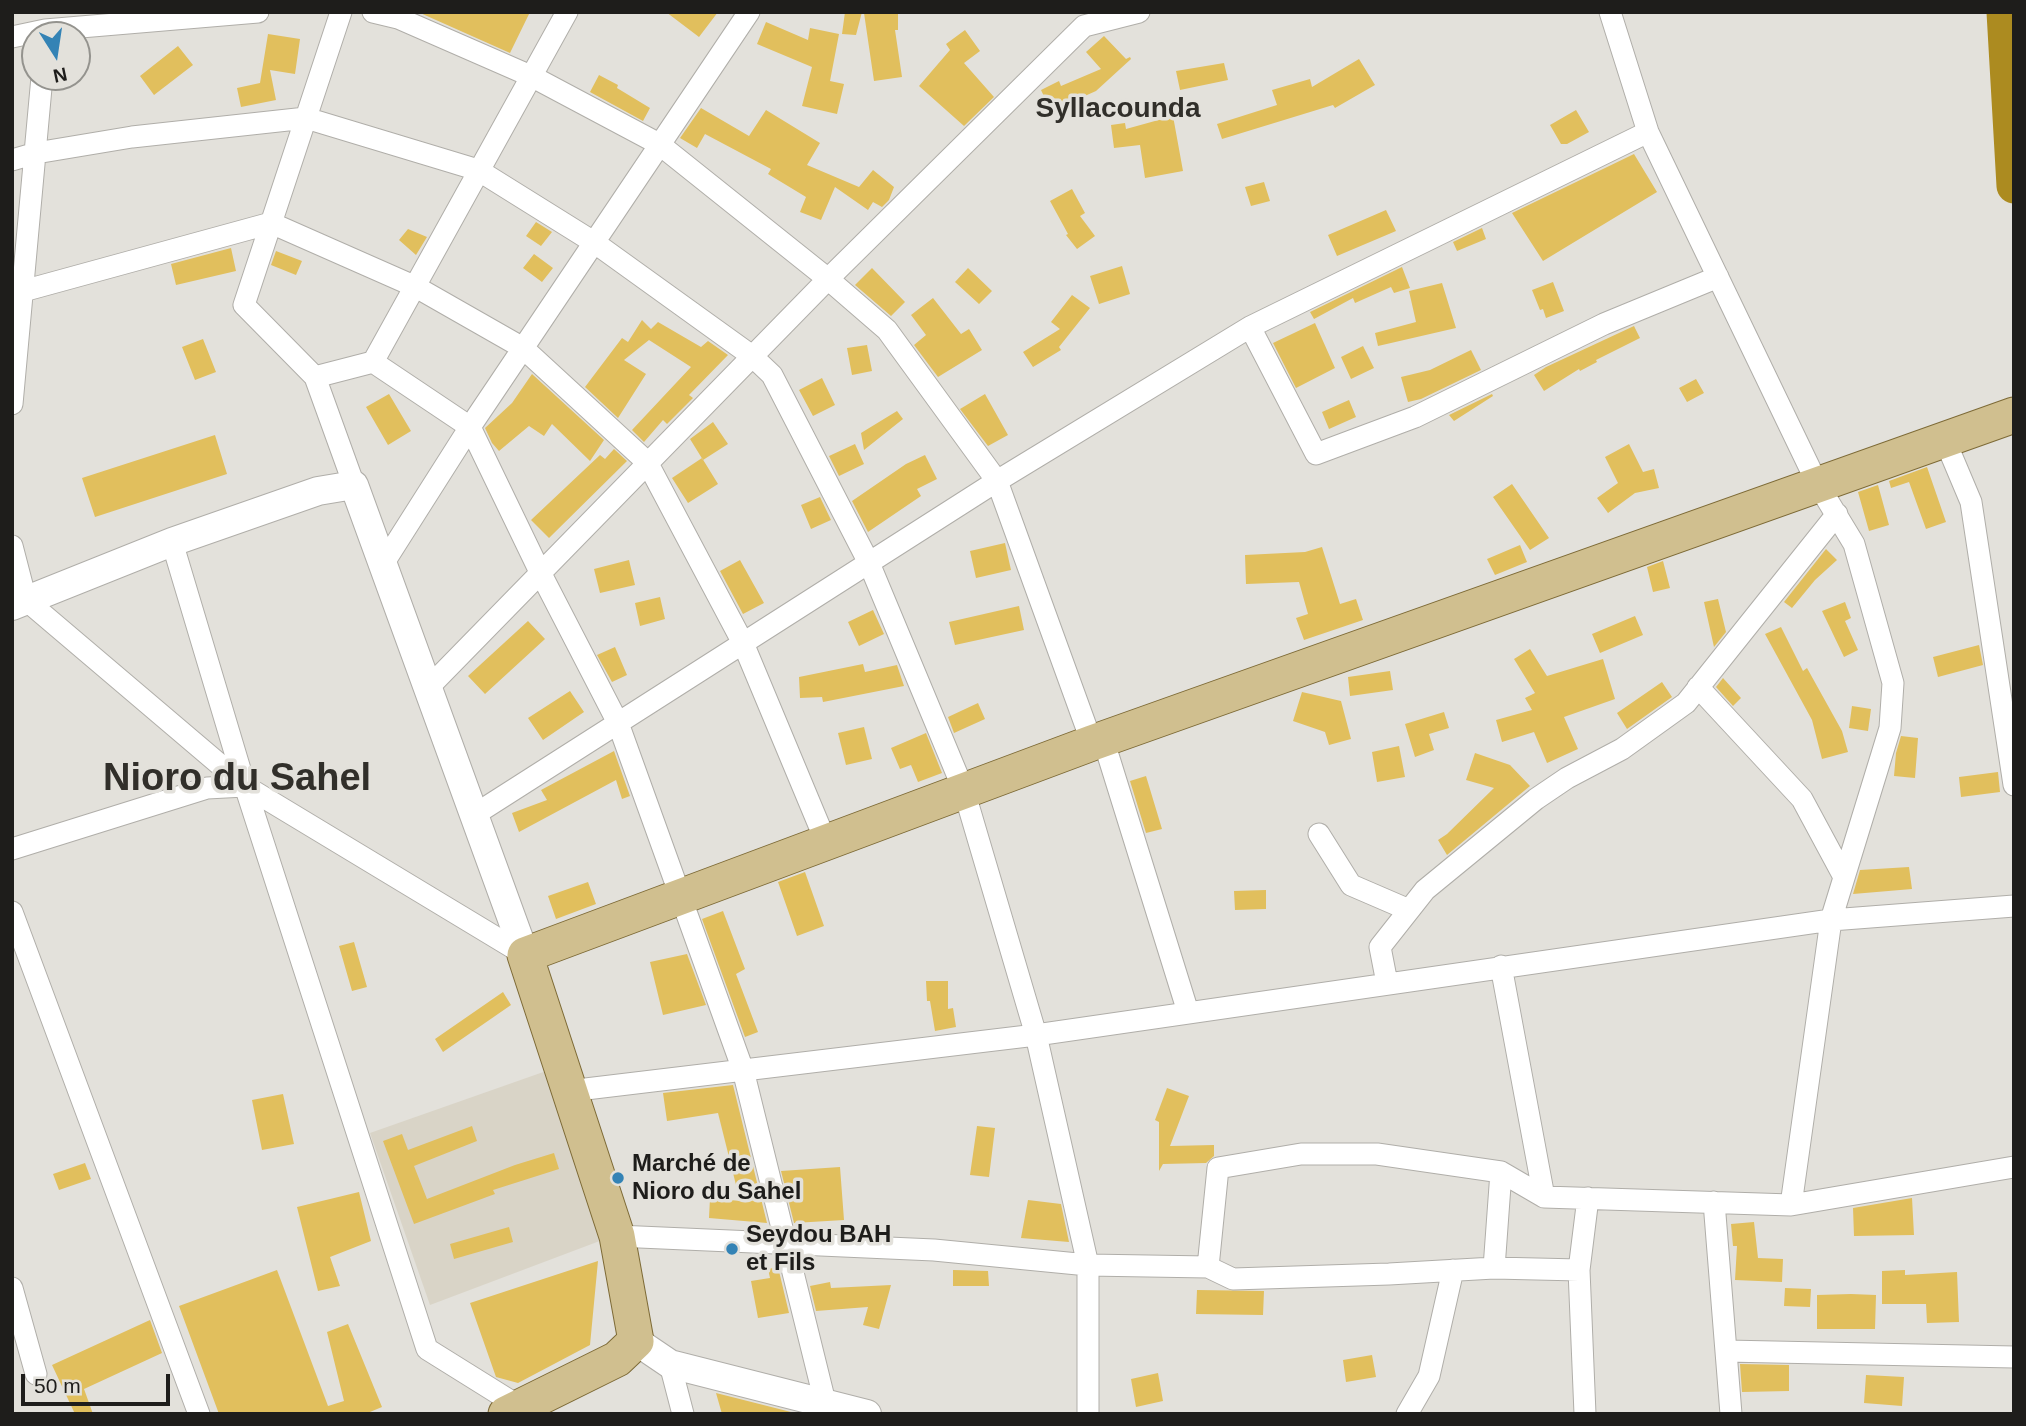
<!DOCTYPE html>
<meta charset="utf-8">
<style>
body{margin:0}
#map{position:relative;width:2026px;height:1426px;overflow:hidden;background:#e3e1db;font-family:Helvetica,sans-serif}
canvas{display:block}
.frame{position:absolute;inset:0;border:14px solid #1e1d1b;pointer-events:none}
.north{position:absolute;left:21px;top:21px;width:70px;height:70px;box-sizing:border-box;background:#e3e1db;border:2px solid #94938e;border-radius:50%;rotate:168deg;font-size:19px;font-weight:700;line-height:28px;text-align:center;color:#1e1d1b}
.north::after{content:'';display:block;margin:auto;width:24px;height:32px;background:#3483b5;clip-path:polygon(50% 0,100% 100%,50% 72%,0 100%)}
.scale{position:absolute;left:21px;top:1374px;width:149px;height:32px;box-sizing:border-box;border:4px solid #1e1d1b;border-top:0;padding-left:9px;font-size:21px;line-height:24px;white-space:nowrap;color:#1e1d1b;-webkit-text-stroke:5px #e3e1db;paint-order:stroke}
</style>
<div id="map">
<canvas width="2026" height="1426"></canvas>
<div class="frame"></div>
<div class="north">N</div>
<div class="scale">50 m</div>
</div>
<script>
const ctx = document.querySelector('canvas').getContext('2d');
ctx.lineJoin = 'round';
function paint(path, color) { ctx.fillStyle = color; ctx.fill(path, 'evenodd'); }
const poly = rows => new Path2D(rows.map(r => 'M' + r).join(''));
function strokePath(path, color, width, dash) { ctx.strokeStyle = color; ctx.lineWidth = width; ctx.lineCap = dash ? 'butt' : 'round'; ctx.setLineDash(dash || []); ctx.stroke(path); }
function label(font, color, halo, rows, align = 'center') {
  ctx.font = font + ' Helvetica,sans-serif'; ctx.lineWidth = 7; ctx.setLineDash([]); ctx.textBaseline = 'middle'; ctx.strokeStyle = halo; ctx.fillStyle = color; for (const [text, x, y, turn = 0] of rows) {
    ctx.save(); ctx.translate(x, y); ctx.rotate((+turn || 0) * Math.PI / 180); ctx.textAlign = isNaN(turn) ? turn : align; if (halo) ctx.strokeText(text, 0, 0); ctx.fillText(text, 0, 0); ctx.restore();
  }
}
paint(poly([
 [549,1070,605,1239,430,1305,370,1133]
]), '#d9d4c7');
strokePath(poly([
 [2004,12,2014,186]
]), '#ac8b20', 35);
paint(poly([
 [418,12,530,12,510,53],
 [666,12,718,12,699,37],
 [845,12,862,12,856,35,842,34],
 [877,12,898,12,898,30,895,30,902,77,874,81,864,13,877,14],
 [766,22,808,40,810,28,839,34,830,81,844,84,837,114,802,106,812,67,757,44],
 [965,30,980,51,964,63,994,97,964,126,919,86,950,50,946,44],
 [268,34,300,39,295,74,270,70,276,100,241,107,237,88,260,83],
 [1104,36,1126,59,1130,57,1131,59,1096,91,1051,111,1041,90,1059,81,1061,86,1101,69,1086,52],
 [178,46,193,65,154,95,140,76],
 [1359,59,1375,85,1335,108,1333,105,1222,139,1217,124,1277,105,1272,90,1310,79,1312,87],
 [1224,63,1228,80,1180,90,1176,71],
 [599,75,618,85,617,88,650,108,643,121,590,92],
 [701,108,749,136,766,110,820,143,807,165,859,187,873,170,894,187,889,200,882,207,873,202,868,210,835,187,821,220,800,212,806,197,768,174,771,169,705,134,697,148,680,138],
 [1576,110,1589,132,1567,144,1561,144,1550,125],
 [1173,116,1183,171,1145,178,1140,145,1114,148,1111,125,1125,123,1126,129],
 [1634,154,1657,192,1543,261,1512,213],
 [1264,182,1270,201,1251,206,1245,187],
 [1072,189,1085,213,1080,216,1095,236,1077,249,1066,235,1068,234,1050,201],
 [1386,210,1396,231,1337,256,1328,235],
 [536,222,552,232,541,246,526,236],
 [1482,228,1486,239,1457,251,1453,242],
 [408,229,427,237,416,255,399,240],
 [231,248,236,271,176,285,171,264],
 [276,251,302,261,296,275,271,265],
 [534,254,553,268,542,282,523,268],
 [1122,266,1130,294,1099,304,1090,276],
 [1402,267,1410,288,1394,293,1391,287,1355,303,1353,298,1314,319,1310,312],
 [872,268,905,302,891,316,855,285],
 [968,268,992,291,979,304,955,282],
 [1553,282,1564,311,1546,318,1543,309,1540,310,1532,290],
 [1442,283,1456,328,1378,346,1375,333,1416,322,1409,291],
 [1072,295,1090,308,1059,347,1061,350,1033,367,1023,352,1060,329,1051,322],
 [933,298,961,334,969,329,982,350,938,377,914,345,926,335,911,315],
 [642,320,651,329,658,322,701,347,708,341,728,355,689,395,693,398,667,424,663,420,644,442,632,430,691,367,649,340,624,360,646,374,618,418,585,387,622,338,628,342],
 [1315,323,1335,368,1296,388,1273,343],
 [1634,326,1640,338,1596,360,1597,362,1580,371,1579,369,1544,391,1534,375,1546,367],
 [203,339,216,372,195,380,182,347],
 [867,345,872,371,852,375,847,348],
 [1363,346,1374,368,1351,379,1341,357],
 [1471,350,1481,370,1421,399,1408,402,1401,377,1430,370],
 [532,374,604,440,590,461,552,424,544,436,529,426,499,451,492,443,485,428,512,403],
 [822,378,835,405,813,416,799,390],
 [1696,379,1704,393,1687,402,1679,388],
 [389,394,411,431,388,445,366,407],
 [985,394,1008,435,988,446,960,409],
 [1492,394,1493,396,1454,421,1449,415],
 [1349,400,1356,417,1329,429,1322,412],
 [897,411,903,419,864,450,861,433],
 [713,422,728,444,703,460,690,439],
 [215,435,227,474,95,517,82,478],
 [855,444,864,464,839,476,829,456],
 [1629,444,1643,472,1654,469,1659,488,1635,493,1608,513,1597,498,1618,483,1605,457],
 [614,449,627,461,549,538,531,520,600,455,605,459],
 [925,455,937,479,917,489,921,496,868,532,852,501,906,464],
 [702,458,718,484,688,503,672,478],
 [1927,467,1946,522,1926,529,1909,482,1891,488,1889,481],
 [1512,484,1549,538,1530,550,1493,497],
 [1878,485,1889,525,1869,531,1858,492],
 [820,497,831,520,811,529,801,505],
 [1005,543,1011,570,976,578,970,551],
 [1520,545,1527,562,1495,575,1487,559],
 [1322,547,1340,604,1356,599,1363,620,1304,640,1296,618,1308,614,1299,582,1246,584,1245,555,1305,552],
 [1826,549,1837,560,1815,580,1792,608,1784,602],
 [629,560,635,585,600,593,594,569],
 [740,560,764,603,743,614,720,571],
 [1663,561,1670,588,1653,592,1647,567],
 [660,597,665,619,640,626,635,603],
 [1718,599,1726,632,1714,647,1704,602],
 [1845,602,1851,618,1845,621,1858,650,1844,657,1822,611],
 [1019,606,1024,630,955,645,949,622],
 [873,610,884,634,859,646,848,622],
 [1635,616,1643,635,1600,653,1592,634],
 [528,621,545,639,485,694,468,676],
 [1781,627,1803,671,1807,668,1842,731,1848,752,1822,759,1812,720,1765,634],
 [1979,645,1983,665,1938,677,1933,657],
 [615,647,627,675,612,682,597,655],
 [1530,649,1547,676,1603,659,1615,699,1564,717,1578,749,1547,763,1534,732,1502,742,1496,720,1532,710,1525,698,1535,693,1514,659],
 [863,664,865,672,897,665,904,686,823,702,822,697,800,698,799,677],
 [1390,671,1393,690,1350,696,1348,677],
 [1723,678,1741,698,1733,706,1716,687],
 [1662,682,1672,697,1627,729,1617,713],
 [570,691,584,712,543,740,528,718],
 [1302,692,1341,701,1351,739,1329,745,1325,732,1293,721],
 [978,703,985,719,954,733,948,717],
 [1852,706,1871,709,1868,731,1849,728],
 [1444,712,1449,728,1429,734,1434,750,1415,757,1405,724],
 [864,727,872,759,846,765,838,733],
 [926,733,942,773,918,782,911,765,900,769,891,748],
 [1901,736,1918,738,1915,778,1894,776,1896,753],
 [1399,746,1405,777,1377,782,1372,752],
 [614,751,630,796,622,799,616,780,519,832,512,813,547,800,541,790],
 [1475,753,1510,765,1530,786,1447,855,1438,840,1447,834,1494,788,1466,780],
 [1998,772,2000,792,1961,797,1959,777],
 [1146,776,1162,829,1146,833,1130,781],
 [1909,867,1912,889,1853,894,1860,870],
 [805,872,824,926,797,936,778,882],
 [588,882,596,904,556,919,548,896],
 [1266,890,1266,909,1235,910,1234,891],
 [723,911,745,969,736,974,758,1032,745,1037,702,919],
 [354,942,367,987,352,991,339,946],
 [687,954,706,1005,663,1015,650,962],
 [926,981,948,981,948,1009,953,1008,956,1027,935,1031,930,1001,927,1001],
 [503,992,511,1005,443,1052,435,1039],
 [733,1085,767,1223,709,1218,710,1198,740,1201,718,1113,667,1121,663,1093],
 [1167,1088,1189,1096,1170,1146,1214,1145,1214,1156,1206,1163,1163,1164,1159,1171,1159,1122,1155,1120],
 [283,1094,294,1144,262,1150,252,1100],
 [472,1126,477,1141,414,1166,427,1199,515,1165,554,1153,559,1169,493,1190,495,1194,414,1224,383,1141,402,1134,408,1150],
 [977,1126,995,1128,989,1177,970,1175],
 [85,1163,91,1179,59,1190,53,1174],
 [840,1167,844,1220,794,1223,781,1171],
 [359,1192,371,1241,330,1257,340,1286,318,1291,297,1207],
 [1912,1198,1914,1235,1854,1236,1853,1208],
 [1028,1200,1061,1204,1069,1242,1021,1238],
 [1754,1222,1758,1258,1783,1259,1782,1282,1735,1280,1737,1246,1733,1246,1731,1224],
 [509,1227,513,1242,454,1259,450,1244],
 [598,1261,590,1345,518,1383,496,1377,470,1303],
 [778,1267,789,1313,758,1318,751,1281,770,1278,768,1269],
 [277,1270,328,1406,344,1401,327,1332,348,1324,382,1407,365,1414,219,1414,179,1306],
 [953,1270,988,1271,989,1286,953,1286],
 [1905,1270,1905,1275,1957,1272,1959,1322,1927,1323,1926,1304,1882,1304,1882,1271],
 [830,1282,831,1288,891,1285,879,1329,863,1325,868,1307,816,1311,810,1286],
 [1785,1288,1811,1289,1810,1307,1784,1306],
 [1197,1290,1264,1291,1263,1315,1196,1314],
 [1851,1294,1876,1295,1875,1329,1817,1329,1817,1295],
 [150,1320,162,1353,84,1389,93,1414,75,1414,52,1365],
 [1372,1355,1376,1377,1346,1382,1343,1360],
 [1740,1364,1789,1365,1789,1391,1742,1392],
 [1158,1373,1163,1401,1136,1407,1131,1379],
 [1866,1375,1904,1377,1902,1406,1864,1403],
 [716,1393,791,1412,790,1414,722,1414]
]), '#e1bf5d');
const minor = poly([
 [341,12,244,305,315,377,354,485],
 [373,12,398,18,533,77,659,144,828,279,887,330,997,481,1092,743],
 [1610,12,1648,132,1817,483,1854,544,1893,683,1890,728,1831,920,1791,1205],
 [12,37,45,30,258,12],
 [12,160,36,153,132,137,306,118,478,170,595,243,752,356,772,375,869,563,964,791,1036,1035,1088,1265,1088,1414],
 [12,294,271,223,416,287,523,348,647,462,743,643,826,842],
 [1250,327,1316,454,1415,417,1604,324,1718,277],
 [373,362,470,427,540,572,618,723,743,1070,825,1402,825,1414],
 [315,377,373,362,567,12],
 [12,404,42,77],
 [1944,438,1971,502,2014,785],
 [172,542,245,786,427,1349,520,1407],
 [12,546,26,600,245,786,525,955],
 [383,564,470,427,749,12],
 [1698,687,1802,799,1844,877],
 [428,688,828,279,1084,26,1139,12],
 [1103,739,1188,1012],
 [474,815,997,481,1250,327,1648,132],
 [1319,834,1351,885,1409,910],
 [12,849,207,788,245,786],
 [12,912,199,1414],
 [1501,966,1544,1197],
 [1387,983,1380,947,1425,890,1536,799,1567,778,1622,749,1686,703,1837,514],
 [569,1091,1036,1035,1831,920,2014,906],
 [1714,1202,1731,1414],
 [617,1236,934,1250,1088,1265,1208,1267,1233,1279,1389,1274,1494,1268,1579,1270],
 [1208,1267,1218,1168,1301,1154,1377,1154,1501,1172,1544,1197,1791,1205,2014,1167],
 [1494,1268,1501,1172],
 [12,1288,36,1374],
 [1726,1351,2014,1357],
 [670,1364,683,1414],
 [1407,1414,1429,1376,1453,1270],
 [1585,1414,1579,1270,1588,1198]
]);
const tertiary = poly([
 [12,606,172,542,318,491,354,485,525,955],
 [636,1341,670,1364,867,1414]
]);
const primary = poly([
 [506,1414,617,1359,636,1341,617,1236,525,955,1092,743,2014,415]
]);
strokePath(minor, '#b0aea9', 23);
strokePath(tertiary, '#b0aea9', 30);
strokePath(primary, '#7d6a36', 37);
strokePath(minor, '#fff', 21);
strokePath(tertiary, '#fff', 28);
strokePath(primary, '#d0bf8f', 35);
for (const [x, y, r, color] of [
 [618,1178,7,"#3483b5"],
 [732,1249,7,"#3483b5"]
]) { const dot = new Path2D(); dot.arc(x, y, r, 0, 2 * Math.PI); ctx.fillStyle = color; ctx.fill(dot); strokePath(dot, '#e3e1db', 2.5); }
label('bold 24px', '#1e1d1b', '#e3e1db', [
 ["Marché de",632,1164],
 ["Nioro du Sahel",632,1192],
 ["Seydou BAH",746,1235],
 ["et Fils",746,1263]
], 'left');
label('bold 28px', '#312f2a', '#e3e1db', [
 ["Syllacounda",1118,109]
]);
label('bold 38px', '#312f2a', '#e3e1db', [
 ["Nioro du Sahel",237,780]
]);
</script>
